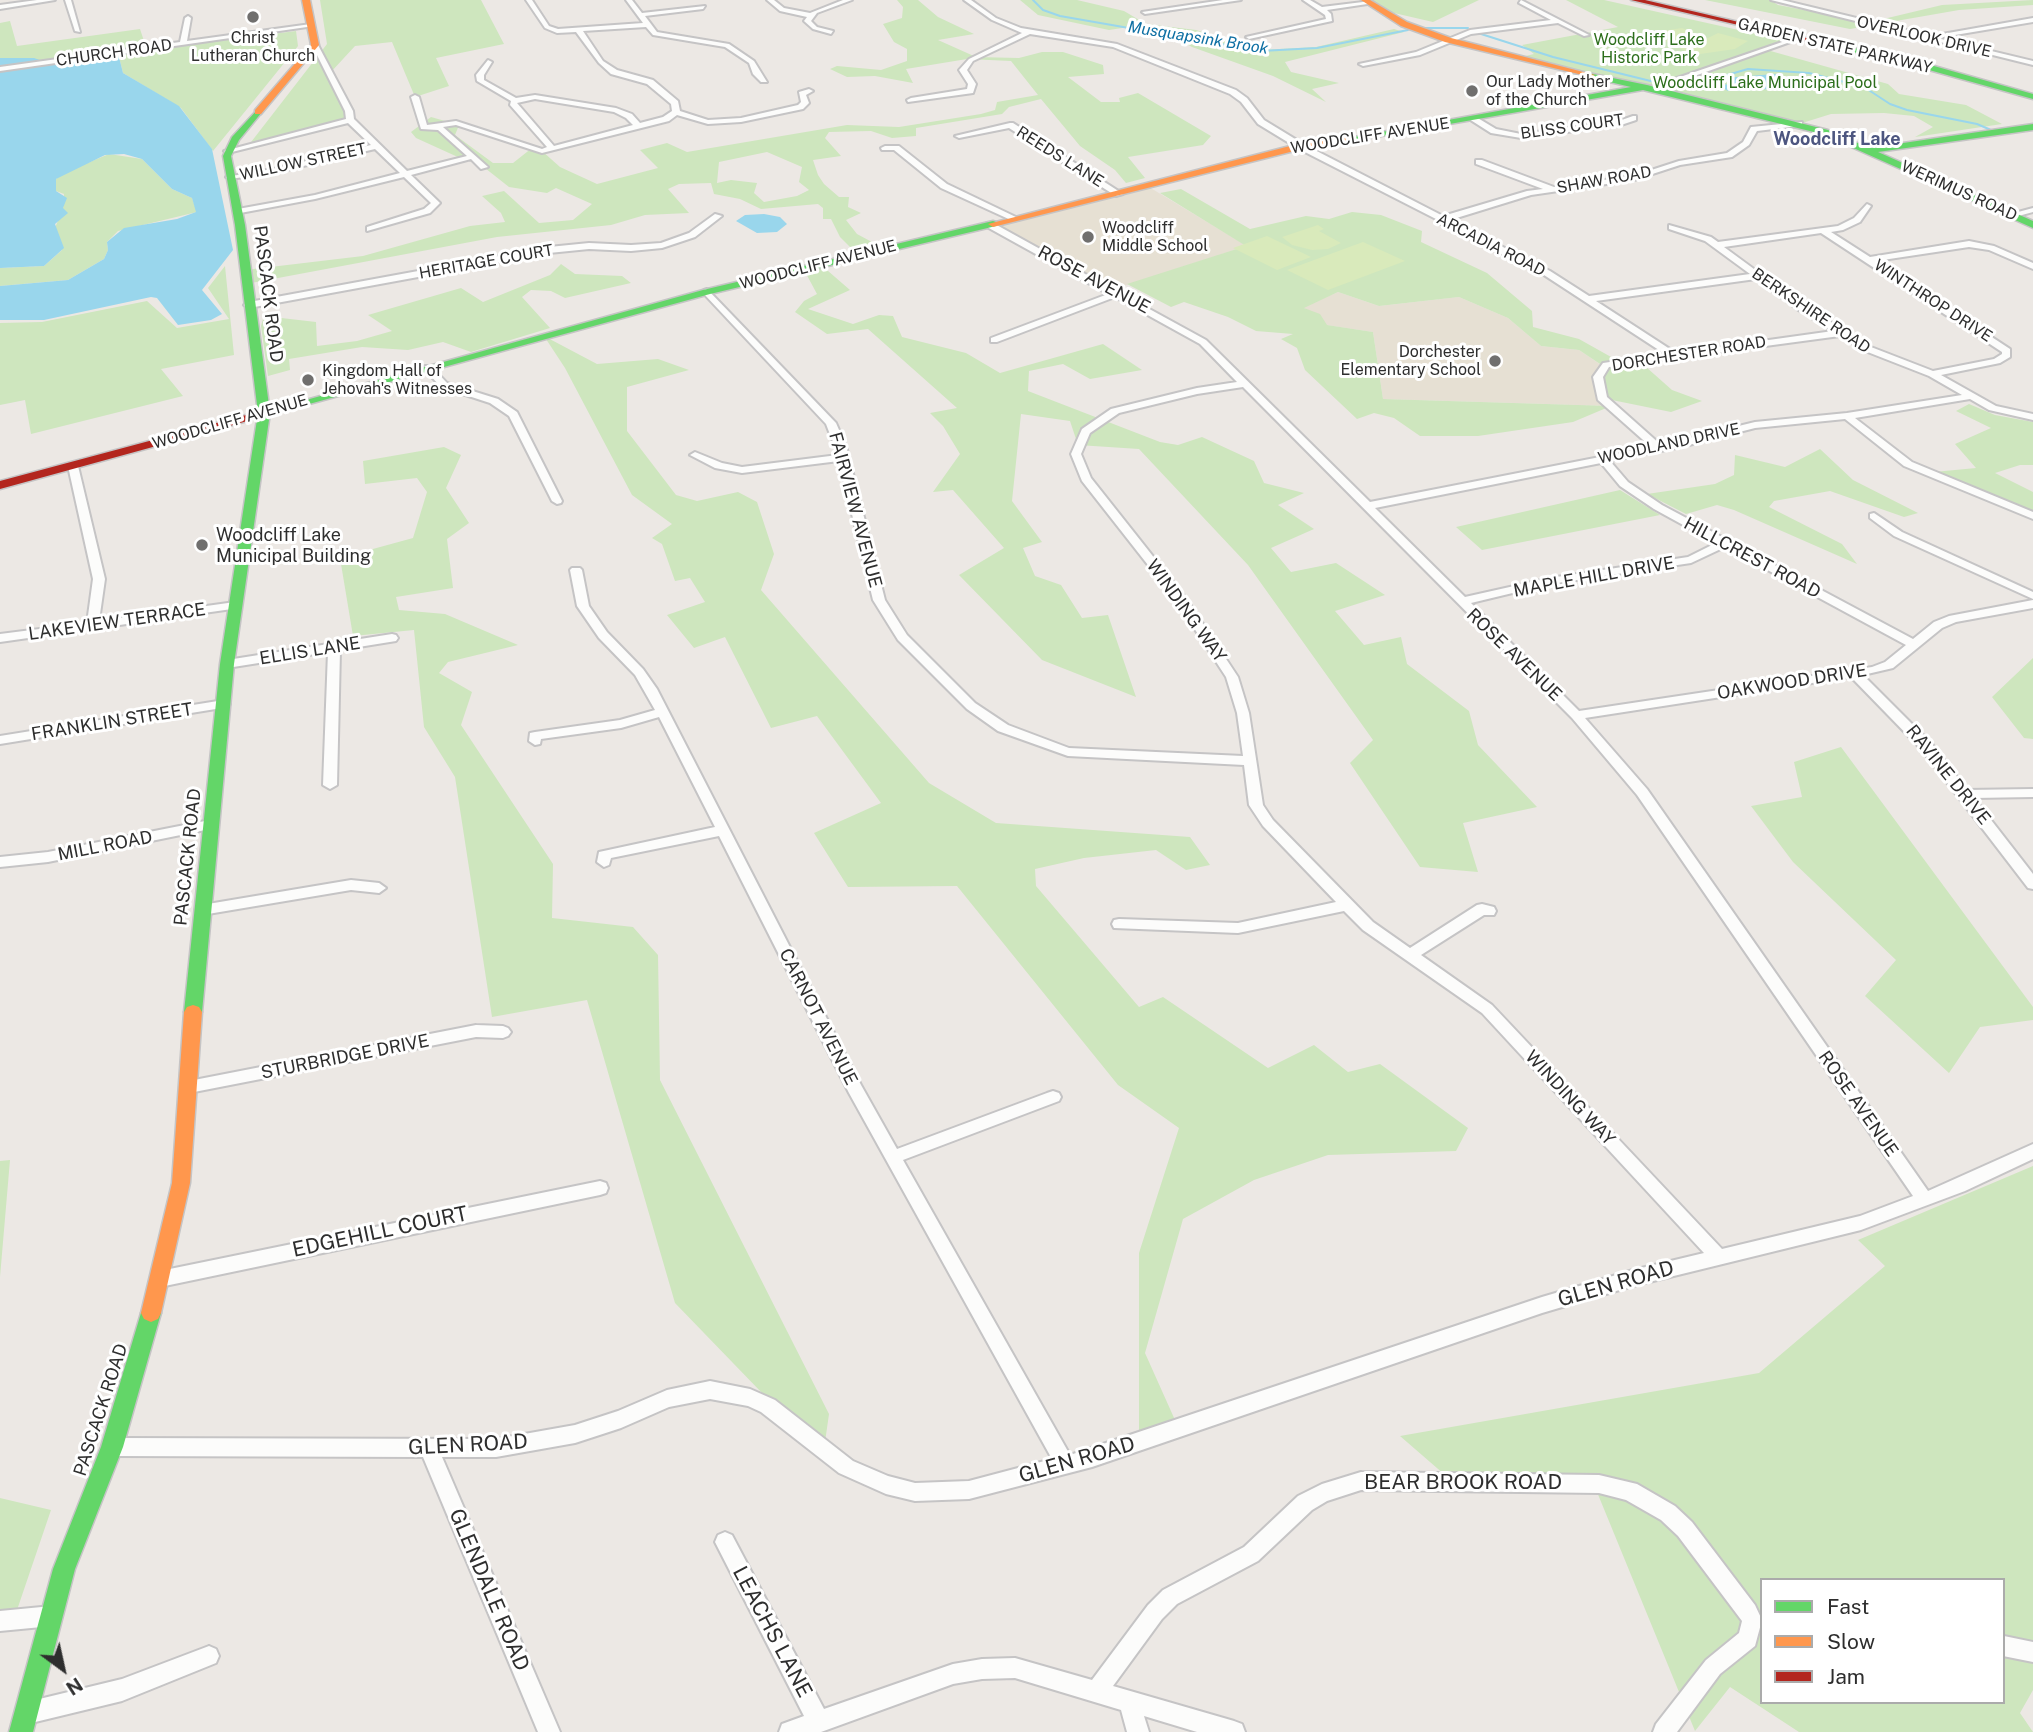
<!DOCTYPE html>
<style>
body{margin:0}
#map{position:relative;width:2033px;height:1732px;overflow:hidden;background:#ece8e4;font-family:"Public Sans",sans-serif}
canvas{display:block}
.legend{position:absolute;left:1760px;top:1578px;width:245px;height:126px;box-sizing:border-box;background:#fff;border:2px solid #ababab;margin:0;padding:9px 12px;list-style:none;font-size:21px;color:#2e2e2e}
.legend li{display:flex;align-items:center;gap:14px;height:35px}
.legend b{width:35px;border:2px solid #ababab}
.north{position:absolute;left:28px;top:1634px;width:70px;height:70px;-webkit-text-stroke:5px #fff;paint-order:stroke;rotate:147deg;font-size:19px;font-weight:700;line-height:28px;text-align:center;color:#2e2e2e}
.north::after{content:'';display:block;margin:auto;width:24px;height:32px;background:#2e2e2e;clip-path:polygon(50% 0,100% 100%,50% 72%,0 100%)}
</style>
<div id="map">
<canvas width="2033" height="1732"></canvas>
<ul class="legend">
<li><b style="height:9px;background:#63d668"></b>Fast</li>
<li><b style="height:9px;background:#ff974d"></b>Slow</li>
<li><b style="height:9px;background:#b3261e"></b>Jam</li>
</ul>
<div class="north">N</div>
</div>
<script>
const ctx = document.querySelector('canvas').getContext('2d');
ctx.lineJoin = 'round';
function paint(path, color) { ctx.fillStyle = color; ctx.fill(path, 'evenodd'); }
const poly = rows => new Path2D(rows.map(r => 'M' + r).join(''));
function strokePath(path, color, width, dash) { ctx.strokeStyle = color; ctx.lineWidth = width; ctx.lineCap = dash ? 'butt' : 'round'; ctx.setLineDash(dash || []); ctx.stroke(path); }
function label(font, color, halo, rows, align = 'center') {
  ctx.font = font + ' "Public Sans",sans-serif'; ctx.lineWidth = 6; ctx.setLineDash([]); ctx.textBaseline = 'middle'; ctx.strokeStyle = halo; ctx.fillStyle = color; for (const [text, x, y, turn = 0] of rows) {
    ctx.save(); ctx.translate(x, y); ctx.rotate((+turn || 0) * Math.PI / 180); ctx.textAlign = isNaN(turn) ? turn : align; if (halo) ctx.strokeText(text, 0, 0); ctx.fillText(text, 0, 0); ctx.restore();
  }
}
paint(poly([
 [1149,187,1247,246,1111,290,990,225],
 [1338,292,1379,306,1459,297,1508,318,1541,346,1579,350,1604,367,1611,406,1383,399,1373,332,1326,325,1303,307]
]), '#e6e0d3');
paint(poly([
 [320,0,481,0,504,44,436,58,449,86,415,97,392,42,355,46,331,72,348,124,248,146,327,44],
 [897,0,918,0,938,17,974,34,938,40,976,57,1019,58,1042,52,1063,52,1103,65,1104,74,1068,77,1101,102,1120,102,1119,98,1138,93,1211,136,1203,145,1128,157,1145,178,1126,183,1115,170,1080,146,1041,99,1009,107,1002,114,916,128,916,136,892,138,871,131,829,132,825,138,841,156,813,160,818,175,824,184,839,197,849,197,848,207,861,213,846,220,857,234,885,249,858,255,840,237,831,219,823,219,823,208,818,204,761,209,740,199,714,194,711,183,679,184,668,189,689,213,645,215,611,225,497,237,246,284,245,270,363,256,470,226,505,222,501,213,482,196,504,191,539,223,573,220,592,204,556,188,547,193,509,187,471,157,460,158,416,138,411,132,431,117,459,125,455,135,493,163,513,163,532,148,542,151,560,167,597,184,658,168,640,150,667,143,687,152,847,125,899,127,981,114,995,110,997,102,1038,95,1011,61,967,59,906,69,913,83,875,76,847,77,830,69,837,66,881,70,907,61,907,49,894,42,883,24,902,18,903,7],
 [767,152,802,167,799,182,809,190,797,196,764,202,754,193,757,183,731,180,717,183,719,162],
 [1020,0,1077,0,1124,11,1146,24,1196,30,1261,50,1316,47,1394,29,1404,32,1285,62,1291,72,1339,83,1312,89,1326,102,1273,76,1192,47,1166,32,1129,27,1109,30,1038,15],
 [1365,0,1479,0,1433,22,1381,10],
 [1566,0,1604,0,1788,41,1767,50,1888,84,1899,94,1966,105,2002,124,1915,137,1933,127,1914,116,1884,113,1831,114,1799,124,1517,58,1534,54,1522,45,1618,27],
 [1705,0,1770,0,1778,5,1842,17,1875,21,1942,5,2033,0,2033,5,1959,10,1850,29],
 [10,21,17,46,140,29,147,50,296,31,298,46,213,151,181,108,123,73,119,57,0,71,0,23],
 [109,154,142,159,172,189,192,198,197,212,118,231,107,242,108,250,104,259,68,280,0,286,0,268,44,266,62,250,55,228,63,208,64,194,56,191,56,179,63,173],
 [1181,189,1250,229,1306,216,1329,219,1352,212,1381,215,1422,231,1421,242,1487,273,1532,311,1533,327,1579,339,1620,362,1637,359,1672,390,1702,401,1671,412,1602,398,1603,366,1579,350,1541,346,1508,318,1459,297,1379,306,1338,292,1304,308,1320,314,1327,325,1373,332,1383,399,1611,406,1573,422,1478,436,1420,436,1394,418,1374,413,1357,419,1305,370,1297,348,1281,339,1293,334,1256,331,1228,317,1184,302,1171,307,1127,284,1246,246,1160,193],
 [561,264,575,274,622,276,631,283,565,298,551,291,531,290,522,297,550,328,471,352,443,342,408,350,362,347,289,359,290,370,268,376,261,326,264,316,316,322,317,346,357,341,392,331,368,315,461,288,483,302,550,275],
 [820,264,850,290,808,309,853,324,879,315,893,316,902,337,966,353,1000,373,1103,344,1142,370,1090,379,1063,364,1029,371,1028,391,1160,442,1178,445,1202,437,1254,461,1264,483,1304,493,1278,505,1314,529,1271,548,1291,572,1336,563,1385,595,1335,611,1364,645,1401,637,1407,664,1469,711,1478,745,1537,807,1463,823,1478,872,1420,867,1350,763,1373,740,1248,565,1139,449,1078,445,1070,421,1021,414,1012,501,1042,542,1023,548,1035,576,1061,585,1082,618,1108,615,1136,697,1042,660,959,575,1004,548,953,490,933,492,960,454,943,426,930,413,957,408,868,329,827,334,795,312,804,301,817,294,803,268],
 [225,266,234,355,161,369,183,396,31,434,25,400,0,405,0,323,42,322,147,301,177,328,229,319,208,288],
 [544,336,597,364,658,359,689,370,627,387,627,431,676,495,697,501,738,492,757,502,774,554,761,590,929,783,996,823,1190,837,1210,865,1186,870,1156,850,1084,858,1035,869,1036,886,1139,1007,1163,997,1268,1068,1314,1045,1348,1072,1380,1064,1468,1128,1456,1151,1328,1155,1254,1180,1183,1219,1145,1353,1179,1429,1139,1442,1139,1253,1179,1128,1118,1085,957,886,848,887,814,833,881,803,817,716,771,728,725,637,694,648,667,615,705,602,690,578,675,581,662,544,652,538,672,524,632,495,565,368],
 [1969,404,1995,415,2033,422,2033,465,2020,465,1995,473,2033,492,2033,511,1934,472,1976,468,1955,444,1991,428,1956,411],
 [444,447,461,455,446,488,469,523,447,539,453,588,396,597,399,610,445,614,518,645,448,662,439,673,472,692,461,725,553,864,552,918,633,927,658,955,660,1080,829,1414,824,1449,791,1423,675,1303,587,1000,492,1017,455,777,424,727,414,630,353,636,340,558,413,538,427,492,417,478,365,484,363,461],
 [1820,449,1853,480,1918,513,1904,517,1830,491,1774,501,1769,507,1842,544,1857,564,1734,510,1717,505,1686,514,1647,494,1715,484,1734,475,1735,455,1785,467],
 [1620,490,1660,515,1482,550,1456,527],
 [2033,658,2033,739,2024,738,1992,697],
 [1841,747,2033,1007,2033,1020,1980,1027,1949,1073,1865,996,1896,960,1793,862,1751,806,1802,797,1794,762],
 [10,1160,0,1277,0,1161],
 [2033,1166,2033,1690,2020,1713,2033,1732,1799,1732,1730,1687,1695,1731,1597,1492,1460,1488,1400,1436,1759,1373,1885,1266,1858,1240],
 [1762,1580,2003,1580,2003,1702,1762,1702],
 [0,1498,51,1510,17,1610,0,1612]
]), '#cee6be');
paint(poly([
 [1682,28,1706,39,1718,33,1748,41,1735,49,1693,55,1649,33],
 [1318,225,1324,229,1319,231,1341,243,1328,249,1312,250,1292,245,1282,237],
 [1267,236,1311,257,1277,270,1233,248],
 [1363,242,1405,261,1328,290,1287,270]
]), '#d9eabb');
paint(poly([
 [119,57,123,73,179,106,212,149,233,250,202,290,222,314,211,320,178,325,157,298,151,297,44,320,0,320,0,286,68,280,104,259,108,250,107,242,124,228,177,219,196,212,192,198,172,189,142,159,124,154,105,155,56,179,56,191,67,198,63,208,68,213,55,224,64,248,44,266,0,268,0,58,34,58,52,64],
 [1774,74,1796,82,1792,87,1755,90,1749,86,1750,83,1745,83,1752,90,1728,91,1719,85,1732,84,1725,78],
 [764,214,780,217,787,224,777,232,757,233,736,221,745,215]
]), '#99d6ec');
strokePath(poly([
 [1033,0,1043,10,1060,16,1261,51,1317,48,1408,30],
 [1424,28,1468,28],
 [1478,33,1553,57,1671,86,1689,86,1748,69,1809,73,1864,87,1890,104,1907,110,1977,124,1991,130]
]), '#99d6ec', 2);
const street = poly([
 [37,0,55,0,0,9,0,5,37,0],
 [65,0,71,0,80,32,75,31,65,0],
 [526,0,532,0,549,26,558,29,643,23,626,0,632,0,642,13,705,6,703,9,645,16,657,32,729,44,754,61,767,82,761,82,753,74,749,63,725,47,653,35,646,27,583,31,603,61,617,70,653,80,678,101,680,111,708,120,741,118,798,105,801,102,799,92,809,89,813,91,806,95,809,103,803,109,741,122,708,124,677,115,669,121,542,153,456,125,443,127,488,167,481,169,471,159,411,175,440,203,430,213,367,231,367,227,424,209,431,203,404,177,315,199,235,214,234,212,238,209,315,195,400,173,375,149,278,172,230,179,226,177,278,168,371,145,348,123,228,153,224,151,346,119,345,111,312,45,315,43,318,45,353,111,354,119,407,171,467,156,438,130,421,129,411,97,415,95,419,97,427,125,456,121,542,149,547,147,510,105,511,101,477,81,476,75,488,60,492,62,484,75,484,80,516,98,535,95,616,108,632,114,640,123,663,117,672,111,671,104,647,84,611,74,599,63,576,32,557,33,545,28,526,0],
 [535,99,614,112,626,118,633,125,554,146,517,103,535,99],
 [767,0,774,0,784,8,810,13,843,0,852,0,817,13,811,21,817,27,833,31,831,34,813,29,804,21,807,17,780,11,767,0],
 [964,0,971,0,996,18,1021,28,1117,44,1236,90,1247,98,1264,120,1305,145,1443,216,1527,191,1543,189,1476,164,1476,160,1482,160,1554,187,1633,176,1679,161,1727,153,1743,142,1751,127,1802,122,1802,126,1799,126,1757,131,1749,145,1732,157,1680,165,1634,180,1531,195,1450,220,1550,271,1589,296,1750,274,1705,241,1669,229,1669,225,1711,237,1718,242,1838,226,1854,218,1867,204,1871,206,1860,222,1843,230,1831,232,1870,257,1969,241,1994,246,2033,263,2033,269,1989,250,1969,247,1876,261,2010,349,2010,357,2000,363,1941,375,1996,406,2033,414,2033,420,1989,410,1970,399,1855,418,1912,462,2033,512,2033,519,1904,466,1845,419,1755,428,1681,447,1610,461,1628,482,1662,505,1913,639,1934,622,1949,616,2033,600,2033,608,1956,622,1942,628,1893,668,1863,675,1932,744,1967,790,2033,789,2033,797,1974,798,2033,874,2033,889,2028,888,1922,750,1851,677,1585,718,1647,789,1928,1191,2033,1144,2033,1159,1965,1191,1861,1230,1633,1286,1542,1313,1092,1467,969,1499,915,1501,886,1494,839,1473,761,1412,748,1406,710,1399,669,1407,621,1428,575,1443,496,1457,442,1457,560,1732,538,1732,423,1457,112,1456,105,1453,102,1447,105,1441,112,1438,496,1439,575,1425,618,1411,667,1390,710,1381,750,1389,775,1400,853,1461,888,1476,915,1483,969,1481,1052,1459,849,1093,719,836,611,858,609,865,604,867,597,862,599,852,715,827,659,717,621,728,541,739,540,744,535,745,529,741,530,733,535,732,620,720,655,710,635,675,599,638,577,606,570,570,572,568,580,568,582,570,589,606,607,632,643,669,657,689,861,1085,897,1149,1047,1093,1053,1091,1059,1093,1061,1097,1059,1101,903,1160,1070,1455,1542,1297,1633,1270,1704,1253,1482,1013,1363,930,1344,911,1238,933,1114,928,1112,924,1114,920,1119,919,1238,923,1336,902,1263,826,1249,805,1244,765,1068,756,998,731,967,709,898,640,873,600,839,461,742,473,715,468,690,455,695,452,722,463,742,467,838,455,826,424,704,294,704,290,707,289,836,423,846,446,885,600,907,635,975,703,1008,725,1069,748,1243,756,1237,713,1226,677,1177,602,1082,481,1071,454,1082,429,1111,409,1197,388,1237,382,1200,344,1115,297,997,342,991,342,991,338,1108,294,987,227,987,223,993,223,1116,291,1121,291,1122,294,1206,340,1370,502,1651,447,1598,400,1593,377,1603,363,1665,354,1544,275,1437,222,1436,219,1299,149,1258,124,1241,102,1230,94,1113,47,1030,34,973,61,967,70,976,84,973,93,908,102,907,100,911,98,967,89,968,84,959,70,969,59,1022,33,992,20,964,0],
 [1821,233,2002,352,2002,354,1994,359,1933,371,1871,347,1803,305,1724,247,1821,233],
 [1756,279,1797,309,1833,331,1676,353,1596,301,1756,279],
 [1840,336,1865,351,1929,376,1962,395,1847,413,1755,422,1661,445,1607,397,1603,377,1609,367,1840,336],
 [1243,387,1572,718,1637,795,1913,1196,1860,1216,1722,1249,1492,1005,1421,955,1484,915,1494,915,1496,911,1494,907,1482,904,1477,905,1410,948,1373,922,1273,820,1263,805,1249,713,1238,677,1186,598,1091,478,1081,454,1090,433,1119,413,1197,394,1243,387],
 [1601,463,1620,486,1654,509,1716,543,1688,557,1550,578,1465,597,1375,508,1601,463],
 [1725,547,1906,645,1885,662,1872,667,1579,711,1471,603,1550,584,1691,563,1725,547],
 [1223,0,1241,0,1145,14,1142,12,1223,0],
 [1303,0,1310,0,1322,7,1371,1,1374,3,1327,10,1331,14,1332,21,1249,39,1246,37,1326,19,1325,15,1303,0],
 [1521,0,1589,35,1584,36,1558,23,1471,34,1420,55,1363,66,1359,64,1416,52,1470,30,1551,20,1519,3,1521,0],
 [1771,0,1782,0,1931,36,2033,18,2033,22,1937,38,2033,61,2033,65,1771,0],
 [188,16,191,18,187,41,311,24,314,26,0,71,0,67,180,42,185,18,188,16],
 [1788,40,1793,41,1655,90,1648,88,1788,40],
 [1633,116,1636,116,1636,120,1621,125,1521,138,1491,133,1469,119,1476,117,1496,129,1521,134,1619,121,1633,116],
 [1010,123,1013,123,1123,194,1116,196,1009,128,959,138,955,136,1010,123],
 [885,146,899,146,947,184,1020,219,1013,221,941,188,894,150,882,150,881,148,885,146],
 [2033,208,2033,212,2011,218,2007,215,2033,208],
 [715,214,722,216,695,237,662,248,631,251,589,249,549,253,249,308,244,305,249,302,549,247,589,243,631,245,661,243,689,233,715,214],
 [425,366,431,366,447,383,498,399,517,412,562,501,561,503,557,504,552,501,509,416,490,403,441,387,425,370,425,366],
 [73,463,78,466,105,579,99,621,235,602,241,606,239,608,0,642,0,634,87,623,93,579,68,466,73,463],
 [1874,513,1902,532,2033,592,2033,599,1894,536,1870,518,1870,514,1874,513],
 [392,634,396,635,398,638,396,641,340,650,337,785,330,789,323,785,328,652,227,668,221,664,227,660,392,634],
 [224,700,228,701,230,704,228,707,0,744,0,736,224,700],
 [210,820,215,822,217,825,215,828,48,862,0,867,0,857,48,852,210,820],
 [351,880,379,883,386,888,379,893,351,890,202,915,195,910,202,905,351,880],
 [476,1025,503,1026,508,1028,511,1032,508,1036,503,1038,476,1037,189,1093,183,1091,181,1087,183,1083,189,1081,476,1025],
 [600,1181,606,1183,608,1188,606,1193,600,1195,160,1287,154,1284,151,1279,154,1274,160,1271,600,1181],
 [1361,1472,1599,1475,1637,1484,1675,1506,1692,1522,1755,1605,1762,1620,1755,1646,1720,1674,1677,1732,1653,1732,1656,1724,1706,1660,1739,1633,1742,1621,1678,1536,1661,1520,1626,1500,1599,1493,1361,1490,1327,1501,1312,1510,1258,1561,1177,1604,1162,1619,1113,1686,1234,1721,1242,1724,1245,1732,1197,1732,1144,1716,1149,1732,1127,1732,1121,1710,1015,1678,982,1679,953,1684,821,1732,779,1732,782,1724,804,1716,715,1542,718,1535,725,1532,732,1535,824,1709,953,1664,982,1659,1015,1658,1092,1680,1148,1605,1163,1590,1244,1547,1298,1496,1322,1484,1361,1472],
 [52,1606,59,1609,62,1616,59,1623,52,1626,0,1631,0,1611,52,1606],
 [2004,1636,2033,1642,2033,1662,2003,1656,2004,1636],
 [209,1646,216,1649,219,1656,216,1663,122,1701,27,1724,19,1721,16,1713,19,1705,27,1702,122,1679,209,1646]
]);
const fast = poly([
 [1817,40,1927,64,2033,94,2033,99,1922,68,1817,44,1817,40],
 [1588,73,1647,85,1828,130,1869,148,2033,124,2033,130,1878,152,2033,221,2033,228,1822,134,1643,90,1347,142,1343,139,1631,87,1588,77,1588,73],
 [258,109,262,112,239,140,231,156,245,225,270,413,234,664,202,1012,199,1017,193,1019,187,1017,184,1012,220,664,258,413,235,225,223,156,232,137,258,109],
 [993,221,996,222,996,226,710,294,280,412,270,410,703,290,993,221],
 [151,1304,158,1307,161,1313,123,1447,75,1569,33,1732,9,1732,53,1569,101,1447,141,1313,144,1307,151,1304]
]);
const slow = poly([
 [302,0,310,0,319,45,261,114,255,114,255,110,311,45,302,0],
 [1361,0,1370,0,1407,22,1451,38,1595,75,1591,77,1445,42,1401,26,1361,0],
 [1347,136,1350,137,1350,141,1290,152,993,227,988,224,1290,146,1347,136],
 [193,1005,199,1007,202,1012,190,1183,161,1313,158,1319,151,1322,144,1319,141,1313,172,1183,184,1012,187,1007,193,1005]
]);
const jam = poly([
 [1631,0,1645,0,1824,42,1820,44,1631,0],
 [276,407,282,410,280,412,0,489,0,481,276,407]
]);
strokePath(street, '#c5c4c5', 4);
strokePath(fast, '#c5c4c5', 3);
strokePath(slow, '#c5c4c5', 3);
strokePath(jam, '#c5c4c5', 3);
paint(street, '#fcfcfb');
paint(fast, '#63d668');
paint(slow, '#ff974d');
paint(jam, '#b3261e');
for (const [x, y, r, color] of [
 [253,17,7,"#706f6e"],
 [1472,91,7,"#706f6e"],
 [1088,237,7,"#706f6e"],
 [1495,361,7,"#706f6e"],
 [308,380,7,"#706f6e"],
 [202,545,7,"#706f6e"]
]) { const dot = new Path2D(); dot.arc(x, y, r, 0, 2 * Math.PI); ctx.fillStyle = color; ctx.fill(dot); strokePath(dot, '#fff', 2.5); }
label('16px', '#2e2e2e', '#fff', [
 ["OVERLOOK DRIVE",1924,37,13],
 ["GARDEN STATE PARKWAY",1835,46,13],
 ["CHURCH ROAD",114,53,-8],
 ["BLISS COURT",1572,127,-8],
 ["WOODCLIFF AVENUE",1370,136,-9],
 ["REEDS LANE",1060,157,32],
 ["WILLOW STREET",303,162,-12],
 ["SHAW ROAD",1604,180,-10],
 ["WERIMUS ROAD",1959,191,24],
 ["ARCADIA ROAD",1491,245,27],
 ["HERITAGE COURT",486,262,-10],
 ["WOODCLIFF AVENUE",818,265,-14],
 ["WINTHROP DRIVE",1933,301,33],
 ["BERKSHIRE ROAD",1811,311,34],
 ["DORCHESTER ROAD",1689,354,-9],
 ["WOODCLIFF AVENUE",230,422,-16],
 ["WOODLAND DRIVE",1669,444,-12]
]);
label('16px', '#2e2e2e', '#fff', [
 ["Christ",253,38,"center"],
 ["Lutheran Church",253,56,"center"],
 ["Our Lady Mother",1486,82],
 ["of the Church",1486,100],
 ["Woodcliff",1102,228],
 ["Middle School",1102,246],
 ["Dorchester",1481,352,"right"],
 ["Elementary School",1481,370,"right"],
 ["Kingdom Hall of",322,371],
 ["Jehovah's Witnesses",322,389]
], 'left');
label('italic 16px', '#0d6fa3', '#fff', [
 ["Musquapsink Brook",1198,38,9]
]);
label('16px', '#2c6e1b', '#fff', [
 ["Woodcliff Lake",1649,40],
 ["Historic Park",1649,58],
 ["Woodcliff Lake Municipal Pool",1765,83]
]);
label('bold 18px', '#4d5680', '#fff', [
 ["Woodcliff Lake",1837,139]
]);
label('18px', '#2e2e2e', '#fff', [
 ["ROSE AVENUE",1094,280,28],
 ["PASCACK ROAD",268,294,83],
 ["FAIRVIEW AVENUE",855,510,75],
 ["HILLCREST ROAD",1752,558,28],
 ["MAPLE HILL DRIVE",1594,577,-10],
 ["WINDING WAY",1186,611,54],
 ["LAKEVIEW TERRACE",117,622,-8],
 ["ELLIS LANE",310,651,-9],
 ["ROSE AVENUE",1514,655,44],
 ["OAKWOOD DRIVE",1792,682,-9],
 ["FRANKLIN STREET",112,722,-9],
 ["RAVINE DRIVE",1948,775,51],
 ["MILL ROAD",105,846,-11],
 ["PASCACK ROAD",188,857,-84],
 ["CARNOT AVENUE",818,1017,63],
 ["STURBRIDGE DRIVE",345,1057,-11],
 ["WINDING WAY",1570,1098,47],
 ["ROSE AVENUE",1858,1104,55],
 ["PASCACK ROAD",101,1410,-72]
]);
label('18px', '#2e2e2e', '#fff', [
 ["Woodcliff Lake",216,535],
 ["Municipal Building",216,556]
], 'left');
label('21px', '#2e2e2e', '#fff', [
 ["EDGEHILL COURT",380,1232,-12],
 ["GLEN ROAD",1616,1284,-16],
 ["GLEN ROAD",468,1445,-3],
 ["GLEN ROAD",1077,1460,-16],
 ["BEAR BROOK ROAD",1463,1483],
 ["GLENDALE ROAD",489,1590,67],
 ["LEACHS LANE",772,1632,62]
]);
</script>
